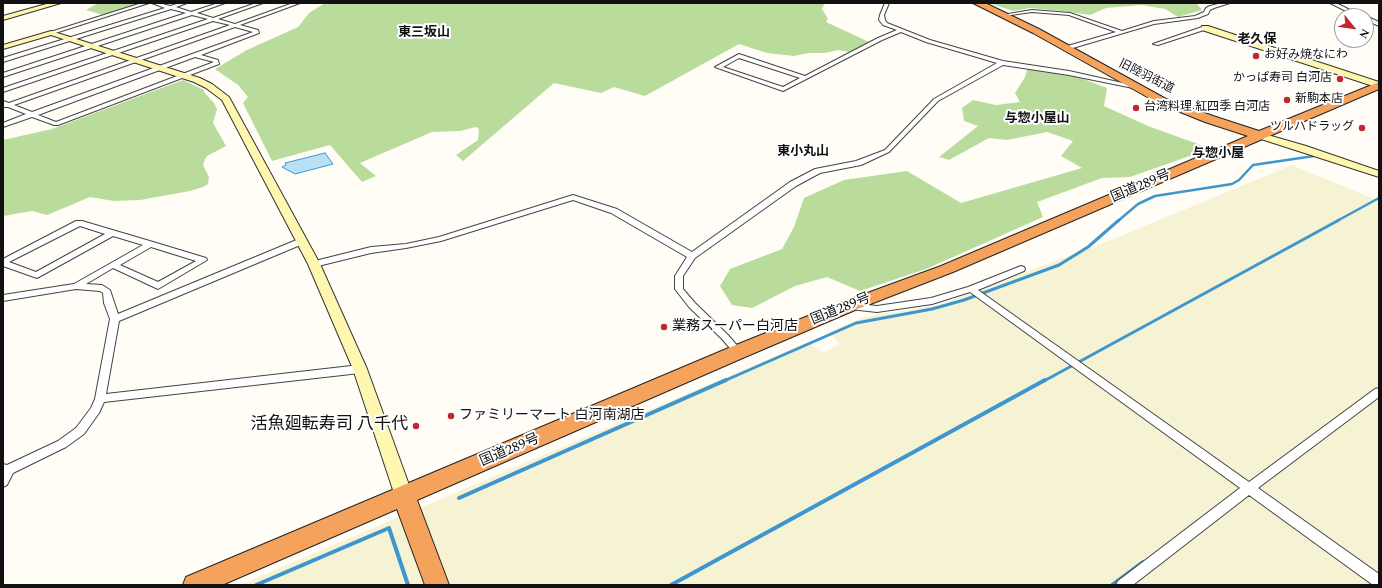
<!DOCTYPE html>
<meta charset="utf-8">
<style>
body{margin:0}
#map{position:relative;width:1382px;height:588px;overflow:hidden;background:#fffdf5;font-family:Spectral,serif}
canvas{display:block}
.frame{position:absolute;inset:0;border:4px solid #111;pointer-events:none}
.north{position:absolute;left:1334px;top:8px;width:40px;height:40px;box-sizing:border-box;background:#fff;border:1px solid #a0a0a0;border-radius:50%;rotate:119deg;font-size:11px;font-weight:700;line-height:16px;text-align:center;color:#111}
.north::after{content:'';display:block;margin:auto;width:14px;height:18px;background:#c4262e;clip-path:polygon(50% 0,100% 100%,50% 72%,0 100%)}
</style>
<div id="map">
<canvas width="1382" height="588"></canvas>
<div class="frame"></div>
<div class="north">N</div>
</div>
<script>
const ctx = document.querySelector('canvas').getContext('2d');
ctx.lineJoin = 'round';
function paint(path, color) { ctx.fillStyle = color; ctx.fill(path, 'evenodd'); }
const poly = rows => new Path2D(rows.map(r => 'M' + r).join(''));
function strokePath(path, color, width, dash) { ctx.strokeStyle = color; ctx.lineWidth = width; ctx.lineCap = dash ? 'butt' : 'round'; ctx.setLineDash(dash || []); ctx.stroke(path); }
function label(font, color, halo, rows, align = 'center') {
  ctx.font = font + ' Spectral,"Noto Sans JP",serif'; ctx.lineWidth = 4; ctx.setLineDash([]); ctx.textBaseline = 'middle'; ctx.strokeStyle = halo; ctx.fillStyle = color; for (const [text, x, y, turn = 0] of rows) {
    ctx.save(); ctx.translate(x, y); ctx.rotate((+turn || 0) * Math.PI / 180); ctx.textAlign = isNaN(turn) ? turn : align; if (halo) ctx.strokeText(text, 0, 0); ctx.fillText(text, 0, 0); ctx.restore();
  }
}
paint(poly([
 [1292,165,1379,201,1379,585,240,585,808,342,823,353,840,344,829,332,864,317,939,305,1111,240]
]), '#f6f3d4');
paint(poly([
 [98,3,144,3,103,15,86,10],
 [325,3,825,3,822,9,828,19,826,22,869,42,849,52,838,50,825,53,809,53,794,56,767,53,739,44,645,96,614,87,601,93,554,83,463,161,456,155,478,140,479,129,476,127,460,131,432,132,360,163,376,176,362,182,330,145,272,161,243,103,248,97,238,85,215,69,247,50,298,27,309,13],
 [989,3,1196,3,1202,10,1178,17,1165,9,1142,5,1106,8,1090,15,1062,11,1030,8,1013,11],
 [1028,67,1073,75,1107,88,1104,106,1148,126,1209,148,1204,151,1130,177,1102,178,1037,202,1043,217,926,269,860,291,827,277,795,286,752,308,732,305,720,286,730,269,782,249,794,227,804,198,844,180,907,171,961,203,1082,168,1061,156,1073,141,1047,132,1007,140,989,138,949,160,939,157,978,126,964,121,962,108,973,100,996,105,1020,102,1015,93,1025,77],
 [183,80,204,90,204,92,214,103,217,109,213,123,226,146,207,156,205,159,203,165,209,177,208,184,203,187,190,191,140,200,114,201,90,197,47,215,32,211,3,216,3,140,52,129]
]), '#b9dc9c');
const water = poly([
 [325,153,333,164,295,174,282,167,286,165,285,163,325,153]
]);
paint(water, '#b9e0f7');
strokePath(water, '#3f96cf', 1);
strokePath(poly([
 [1118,221,1138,204,1155,196,1232,184,1239,180,1253,165,1314,156],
 [1337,221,1379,198]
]), '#3f96cf', 2.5);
strokePath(poly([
 [724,381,856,323,932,309,964,300,1059,265,1088,247,1119,220],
 [1044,381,1339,220]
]), '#3f96cf', 3);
strokePath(poly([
 [459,498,726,380],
 [256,585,389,528,408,585],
 [671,585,1045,380],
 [1112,585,1143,562]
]), '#3f96cf', 4);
const street = poly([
 [142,3,149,3,49,35,44,34,142,3],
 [152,3,159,3,170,6,180,3,187,3,176,7,191,12,218,3,225,3,197,13,213,18,256,3,263,3,218,19,235,24,293,3,300,3,240,25,258,30,259,33,201,55,218,60,219,64,58,125,54,125,32,117,3,127,3,123,26,114,8,107,4,107,3,101,9,103,230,25,213,21,3,92,3,88,208,19,192,15,3,77,3,73,186,13,171,9,3,62,3,58,165,8,152,3],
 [235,27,253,32,32,112,14,105,235,27],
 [195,57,214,62,56,122,38,115,195,57],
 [885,3,889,3,884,15,885,20,887,23,930,40,1003,61,1069,71,1136,86,1133,88,1069,75,1003,65,938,101,889,152,861,165,820,173,796,186,695,258,683,276,683,289,695,303,728,335,741,350,743,352,741,354,738,355,735,354,722,339,689,307,675,289,675,276,687,257,611,213,573,200,441,241,406,248,371,253,314,267,310,264,311,262,371,247,406,244,439,237,573,195,617,209,692,252,790,182,815,169,856,161,885,150,934,99,997,63,926,42,901,32,882,40,783,91,715,67,739,54,805,76,878,38,897,30,883,25,879,20,880,15,885,3],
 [739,58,800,78,783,87,723,67,739,58],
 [1222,3,1230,3,1214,8,1210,10,1208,14,1198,18,1154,24,1066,50,1063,48,1064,47,1116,32,1069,15,1032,12,1004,16,1002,15,1032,10,1070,13,1122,31,1154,21,1195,16,1204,12,1206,8,1210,6,1222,3],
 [1330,3,1336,3,1362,16,1356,16,1330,3],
 [1366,16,1379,22,1379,26,1366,20,1366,16],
 [1205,26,1208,28,1207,29,1158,45,1153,44,1205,26],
 [76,221,82,221,153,242,206,258,207,260,158,289,113,268,86,284,102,285,110,290,118,314,299,239,305,239,306,241,305,243,119,321,106,394,360,365,364,366,365,369,364,372,360,373,104,402,99,413,84,434,66,447,13,473,7,485,3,487,3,464,7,465,58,441,76,428,91,408,95,399,110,319,104,303,103,293,100,291,76,289,3,301,3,295,74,284,143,245,113,236,37,278,3,266,3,259,76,221],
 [80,226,105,234,36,272,9,262,80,226],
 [151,247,196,261,158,282,120,265,151,247],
 [1021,266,1024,267,1025,269,1024,271,978,290,1249,482,1375,389,1379,388,1379,397,1258,488,1379,574,1379,585,1373,585,1249,495,1133,585,1116,585,1118,581,1240,488,970,292,932,304,877,312,850,309,845,306,850,303,877,306,931,298,968,287,1021,266]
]);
const secondary = poly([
 [50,3,61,3,3,20,3,16,50,3],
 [1202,26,1208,26,1379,82,1379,88,1202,30,1202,26],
 [51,31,200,78,212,84,229,97,320,264,367,369,413,496,410,501,404,503,398,501,395,496,353,369,308,264,222,100,206,88,194,82,51,35,3,49,3,45,51,31],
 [1261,133,1306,146,1379,171,1379,177,1258,138,1256,136,1258,134,1261,133]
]);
const highway = poly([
 [973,3,985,3,1039,29,1166,99,1213,116,1259,131,1379,82,1379,89,953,272,855,310,745,357,417,500,449,585,425,585,397,509,222,585,183,585,186,577,731,347,843,302,941,266,1248,136,1205,122,1158,103,1033,33,973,3]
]);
strokePath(street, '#444', 2);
strokePath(secondary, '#333', 2);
strokePath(highway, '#222', 2);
paint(street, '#fff');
paint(secondary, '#fff6b0');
paint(highway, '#f5a25d');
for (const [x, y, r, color] of [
 [1256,56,4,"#c4262e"],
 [1340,79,4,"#c4262e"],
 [1287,100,4,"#c4262e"],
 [1136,108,4,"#c4262e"],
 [1362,128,4,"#c4262e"],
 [664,327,4,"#c4262e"],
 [451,416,4,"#c4262e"],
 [416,426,4,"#c4262e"]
]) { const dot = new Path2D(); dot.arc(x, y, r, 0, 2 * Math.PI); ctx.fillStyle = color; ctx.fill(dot); strokePath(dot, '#fff', 1.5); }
label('12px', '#111', '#fff', [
 ["お好み焼なにわ",1264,56],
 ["かっぱ寿司 白河店",1332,79,"right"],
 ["新駒本店",1295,100],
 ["台湾料理 紅四季 白河店",1144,108],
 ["ツルハドラッグ",1354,128,"right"]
], 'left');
label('12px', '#111', '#fff', [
 ["旧陸羽街道",1146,77,27]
]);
label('bold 13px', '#111', '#fff', [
 ["東三坂山",424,33],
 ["老久保",1257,40],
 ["与惣小屋山",1037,119],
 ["東小丸山",803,152],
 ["与惣小屋",1218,154]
]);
label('14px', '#111', '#fff', [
 ["国道289号",1141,187,-23],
 ["国道289号",841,310,-22],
 ["国道289号",510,451,-23]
]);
label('14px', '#111', '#fff', [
 ["業務スーパー白河店",672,327],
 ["ファミリーマート 白河南湖店",459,416]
], 'left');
label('17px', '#111', '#fff', [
 ["活魚廻転寿司 八千代",408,426]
], 'right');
</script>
